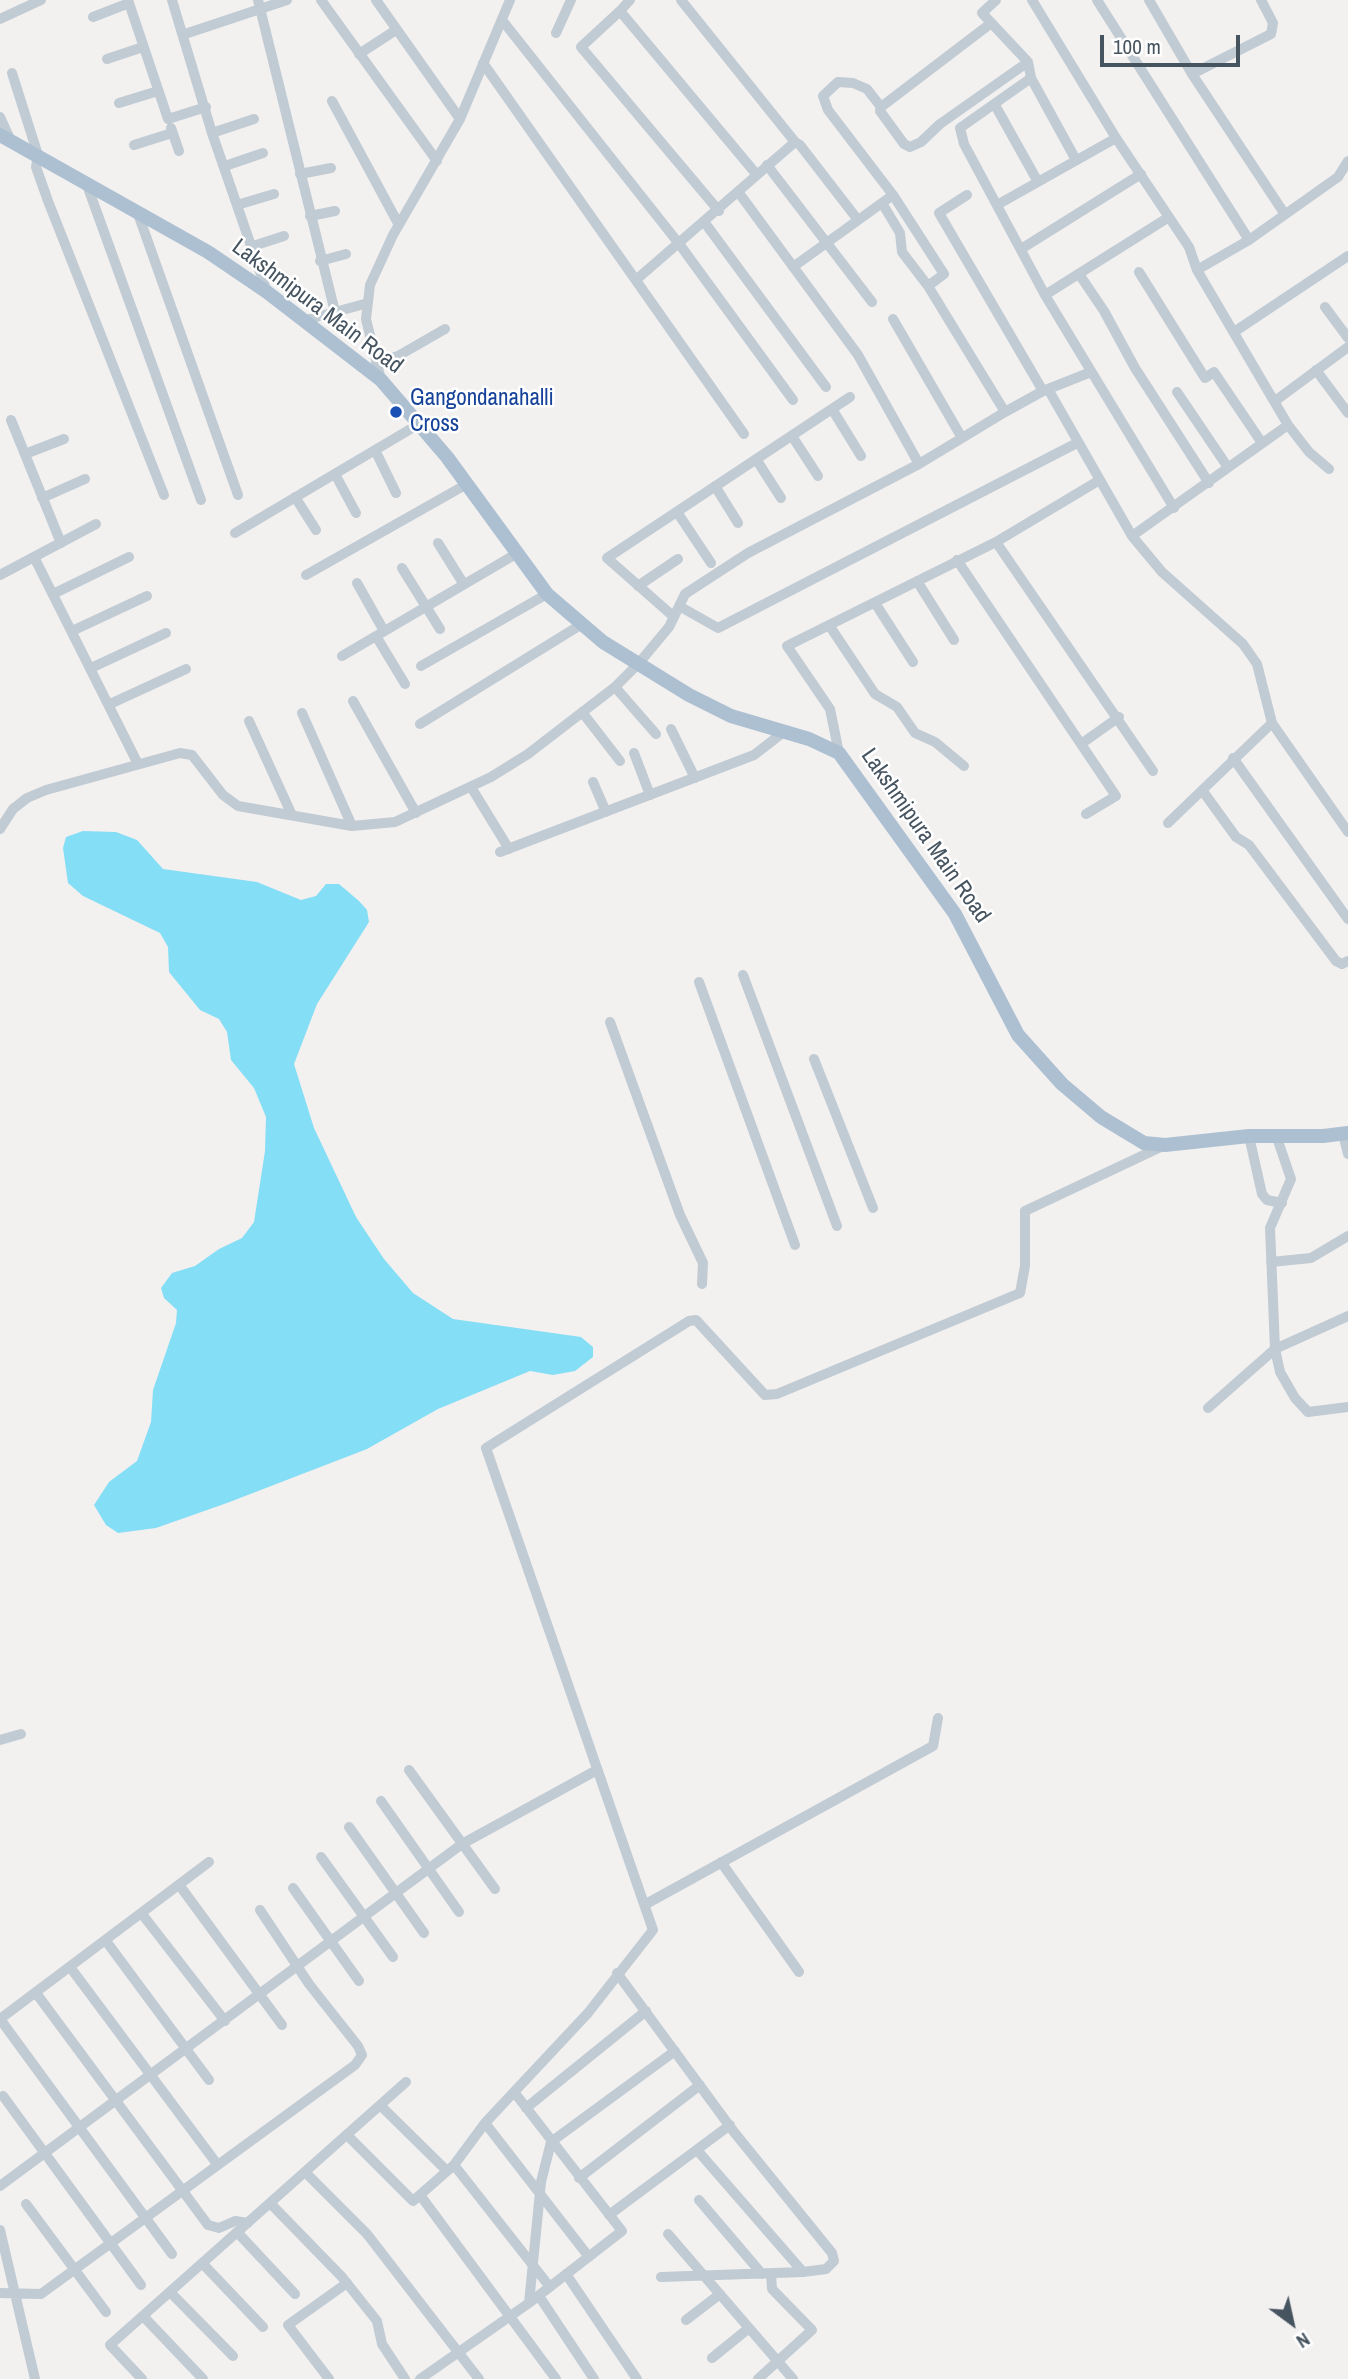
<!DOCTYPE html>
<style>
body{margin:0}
#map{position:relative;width:1348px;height:2379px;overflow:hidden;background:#f3f0f0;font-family:"Archivo Narrow",sans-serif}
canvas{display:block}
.north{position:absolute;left:1257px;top:2288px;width:70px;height:70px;-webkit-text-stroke:5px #fff;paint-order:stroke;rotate:147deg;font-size:19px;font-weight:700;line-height:28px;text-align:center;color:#465460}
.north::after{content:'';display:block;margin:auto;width:24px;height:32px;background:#465460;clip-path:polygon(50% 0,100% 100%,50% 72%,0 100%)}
.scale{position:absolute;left:1100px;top:35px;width:140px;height:32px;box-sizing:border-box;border:4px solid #465460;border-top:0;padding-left:9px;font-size:21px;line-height:24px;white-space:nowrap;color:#465460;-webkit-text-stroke:5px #fff;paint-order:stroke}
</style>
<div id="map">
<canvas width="1348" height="2379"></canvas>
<div class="north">N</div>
<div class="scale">100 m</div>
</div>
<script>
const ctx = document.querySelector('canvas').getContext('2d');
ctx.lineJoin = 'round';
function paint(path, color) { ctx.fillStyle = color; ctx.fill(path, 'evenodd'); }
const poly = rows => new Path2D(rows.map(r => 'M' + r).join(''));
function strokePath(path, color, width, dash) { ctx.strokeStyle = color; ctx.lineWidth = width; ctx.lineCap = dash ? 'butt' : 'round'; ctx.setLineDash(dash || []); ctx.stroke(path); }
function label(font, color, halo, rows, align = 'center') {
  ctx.font = font + ' "Archivo Narrow",sans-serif'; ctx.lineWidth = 5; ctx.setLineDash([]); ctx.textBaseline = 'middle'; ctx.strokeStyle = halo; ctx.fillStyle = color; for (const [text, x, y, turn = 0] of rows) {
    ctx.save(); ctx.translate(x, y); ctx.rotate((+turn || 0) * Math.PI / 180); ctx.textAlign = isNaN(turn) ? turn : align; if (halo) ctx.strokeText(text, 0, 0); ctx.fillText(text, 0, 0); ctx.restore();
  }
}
paint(poly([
 [83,831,116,832,137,840,163,869,257,882,301,900,316,896,326,884,339,884,359,901,367,910,369,922,317,1004,294,1064,314,1128,356,1217,384,1259,413,1293,453,1319,581,1337,593,1347,593,1357,575,1371,553,1375,530,1371,438,1409,367,1449,227,1503,156,1528,118,1533,106,1525,94,1505,109,1482,137,1461,151,1422,153,1390,176,1323,177,1310,164,1298,161,1288,172,1273,195,1266,219,1249,242,1238,254,1222,265,1151,266,1117,254,1088,231,1060,227,1032,219,1019,200,1010,169,972,168,947,160,933,83,896,68,883,63,848,66,837]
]), '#84def5');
strokePath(poly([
 [128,0,168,119,206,107],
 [172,0,212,133,267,292],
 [258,0,335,312],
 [321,0,437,161],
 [376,0,460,119],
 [681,0,795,142],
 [996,0,982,13,1028,62,1031,78,1076,160],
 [1032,0,1116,138,1189,247,1197,270],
 [1097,0,1249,240],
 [1149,0,1192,74,1284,213],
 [620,11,630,0],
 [93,17,129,3],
 [0,19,41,0],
 [502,20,680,245,793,400],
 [990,24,881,107,880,111,904,144,910,147,921,142,940,124,1028,62],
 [556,33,571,0],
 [185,34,287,0],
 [359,54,396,30],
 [107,59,143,47],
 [483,63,744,434],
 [12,73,38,155,36,167,48,201,164,495],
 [1192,74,1271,34,1273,23,1261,0],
 [1031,78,960,128,964,144,1045,295,1174,508],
 [332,101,399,225],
 [119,103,158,91],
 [995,105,1038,182],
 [881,107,867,89,853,83,838,82,823,96,828,110,893,195],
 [0,117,11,141],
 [171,128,179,151],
 [212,133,254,119],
 [134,145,172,133],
 [1348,161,1338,177,1249,240,1197,270,1288,425,1132,536,1162,572,1243,644,1257,664,1272,723,1348,832],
 [767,165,872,302],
 [225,166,263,153],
 [300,174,331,168],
 [87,185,201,500],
 [739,193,858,355,919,464],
 [967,195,939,213,1043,391],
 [882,203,900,233,902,252,928,286],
 [237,205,274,194],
 [997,205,1116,138],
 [137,211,238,495],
 [719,211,581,47,620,11,757,175],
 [310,216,335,211],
 [705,223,826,387],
 [253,246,284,236],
 [1021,249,1141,174],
 [320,261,346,254],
 [793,267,893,195,944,274,928,286,1005,412],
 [1139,272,1205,378,1214,372,1262,443],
 [1079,274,1104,311,1135,368,1209,483],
 [637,279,795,142,800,145,858,220],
 [1045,295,1169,217],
 [1325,307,1348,338],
 [893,319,962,438],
 [302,321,368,303],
 [1234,332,1348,256],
 [376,362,398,356,445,329],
 [1316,370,1348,413],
 [381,380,366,319,370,285,393,235,460,119,510,0],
 [1048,389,1132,536],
 [1177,392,1227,466],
 [1275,401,1348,347],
 [832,409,861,456],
 [11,420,61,543],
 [1288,425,1309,452,1329,469],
 [792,436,818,476],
 [375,450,396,493],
 [25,454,64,439],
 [756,459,781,498],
 [335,474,356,513],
 [715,486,738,523],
 [295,497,316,530],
 [42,498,85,479],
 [677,512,711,563],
 [235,533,419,424],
 [996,542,1153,771],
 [438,543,463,583],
 [34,557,137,762],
 [957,560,1116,796,1086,814],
 [402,568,440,629],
 [0,575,96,524],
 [306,575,467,484],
 [917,581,954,640],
 [357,583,384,631],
 [638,586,678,559],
 [53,594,129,557],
 [875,603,913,662],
 [679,606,718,628,1077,443],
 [674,617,607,558,850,397],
 [829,625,875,694,897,707,915,733,935,742,964,766],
 [72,631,147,596],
 [376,636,405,684],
 [342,656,516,554],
 [421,666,547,594],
 [91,668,166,633],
 [615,687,656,734],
 [353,701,416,813],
 [110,704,186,669],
 [582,712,620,761],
 [302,713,352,826],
 [249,721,291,813],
 [420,724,582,624],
 [671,729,695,778],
 [1081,744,1119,717],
 [634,753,650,795],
 [839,753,830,709,787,646,996,542,1098,481],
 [1233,758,1348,919],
 [593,782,606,812],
 [471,787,509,849],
 [1202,790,1236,837,1249,845,1336,961,1342,964,1348,961],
 [1168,823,1272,723],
 [0,829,13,809,27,798,46,790,180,753,192,755,223,795,238,806,352,826,395,822,491,777,528,754,615,687,639,663,669,627,685,594,748,553,919,464,1005,412,1043,391,1091,372],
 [500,852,754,755,785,731],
 [743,975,837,1226],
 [699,982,795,1245],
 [610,1022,680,1215,703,1263,702,1284],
 [814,1059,873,1208],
 [1343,1134,1348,1154],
 [1276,1135,1291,1179,1270,1228,1275,1349,1280,1372,1295,1398,1308,1412,1348,1407],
 [1249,1136,1262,1194,1267,1200,1282,1203],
 [1271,1262,1311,1258,1348,1236],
 [1208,1408,1275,1349,1348,1316],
 [0,1740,21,1734],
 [409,1770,495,1889],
 [381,1801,459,1912],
 [349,1827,424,1933],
 [321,1857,393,1957],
 [721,1862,799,1972],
 [180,1886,282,2025],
 [293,1888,359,1981],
 [646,1904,933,1746,938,1718],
 [142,1914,225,2021],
 [106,1941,209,2080],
 [70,1967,217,2164],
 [617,1973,734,2132,832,2253,834,2261,826,2269,803,2272,661,2277],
 [36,1993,208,2225,219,2228,235,2221,248,2223],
 [0,2019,172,2254],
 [0,2019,209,1862],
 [3,2096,141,2285],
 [380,2105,447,2171],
 [526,2108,646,2011],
 [485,2123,589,2257],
 [347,2135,413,2201,454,2165,485,2123,588,2013,653,1930,486,1448,689,1321,696,1320,765,1395,777,1394,1020,1293,1025,1266,1025,1211,1165,1145],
 [697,2150,803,2272],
 [454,2165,550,2287],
 [305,2172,367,2234,479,2379],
 [579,2178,700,2085],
 [0,2186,462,1844,597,1770],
 [420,2195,556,2379],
 [699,2200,762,2274],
 [270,2203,342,2277,377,2321,382,2344,405,2379],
 [26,2204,106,2312],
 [609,2215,730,2125],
 [0,2230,35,2379],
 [237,2232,295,2294],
 [668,2234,793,2379],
 [202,2263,263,2327],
 [566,2274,637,2379],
 [170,2292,233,2356],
 [0,2293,41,2294,355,2065,362,2055,358,2046,309,1984,260,1910],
 [539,2296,594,2379],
 [529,2303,541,2182,551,2142,675,2051],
 [143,2316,203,2379],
 [686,2320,720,2294],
 [712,2358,749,2328],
 [142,2379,110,2345,406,2082],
 [329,2379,288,2325,347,2283],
 [420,2379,529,2303,622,2231,514,2092],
 [758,2379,812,2330,772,2289,771,2274]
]), '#c0cbd3', 10);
strokePath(poly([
 [0,135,208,252,267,292,381,380,447,457,547,594,603,642,689,695,731,716,809,739,839,753,955,914,1018,1035,1062,1084,1101,1117,1144,1143,1165,1145,1249,1136,1323,1136,1348,1133]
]), '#adc0d2', 14);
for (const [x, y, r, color] of [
 [396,412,7,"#1a4fb4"]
]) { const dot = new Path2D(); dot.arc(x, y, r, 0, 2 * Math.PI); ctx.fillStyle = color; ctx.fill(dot); strokePath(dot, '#fff', 2.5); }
label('23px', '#465460', '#fff', [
 ["Lakshmipura Main Road",317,307,37],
 ["Lakshmipura Main Road",925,836,55]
]);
label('23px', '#164399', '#fff', [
 ["Gangondanahalli",410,399],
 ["Cross",410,425]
], 'left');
</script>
